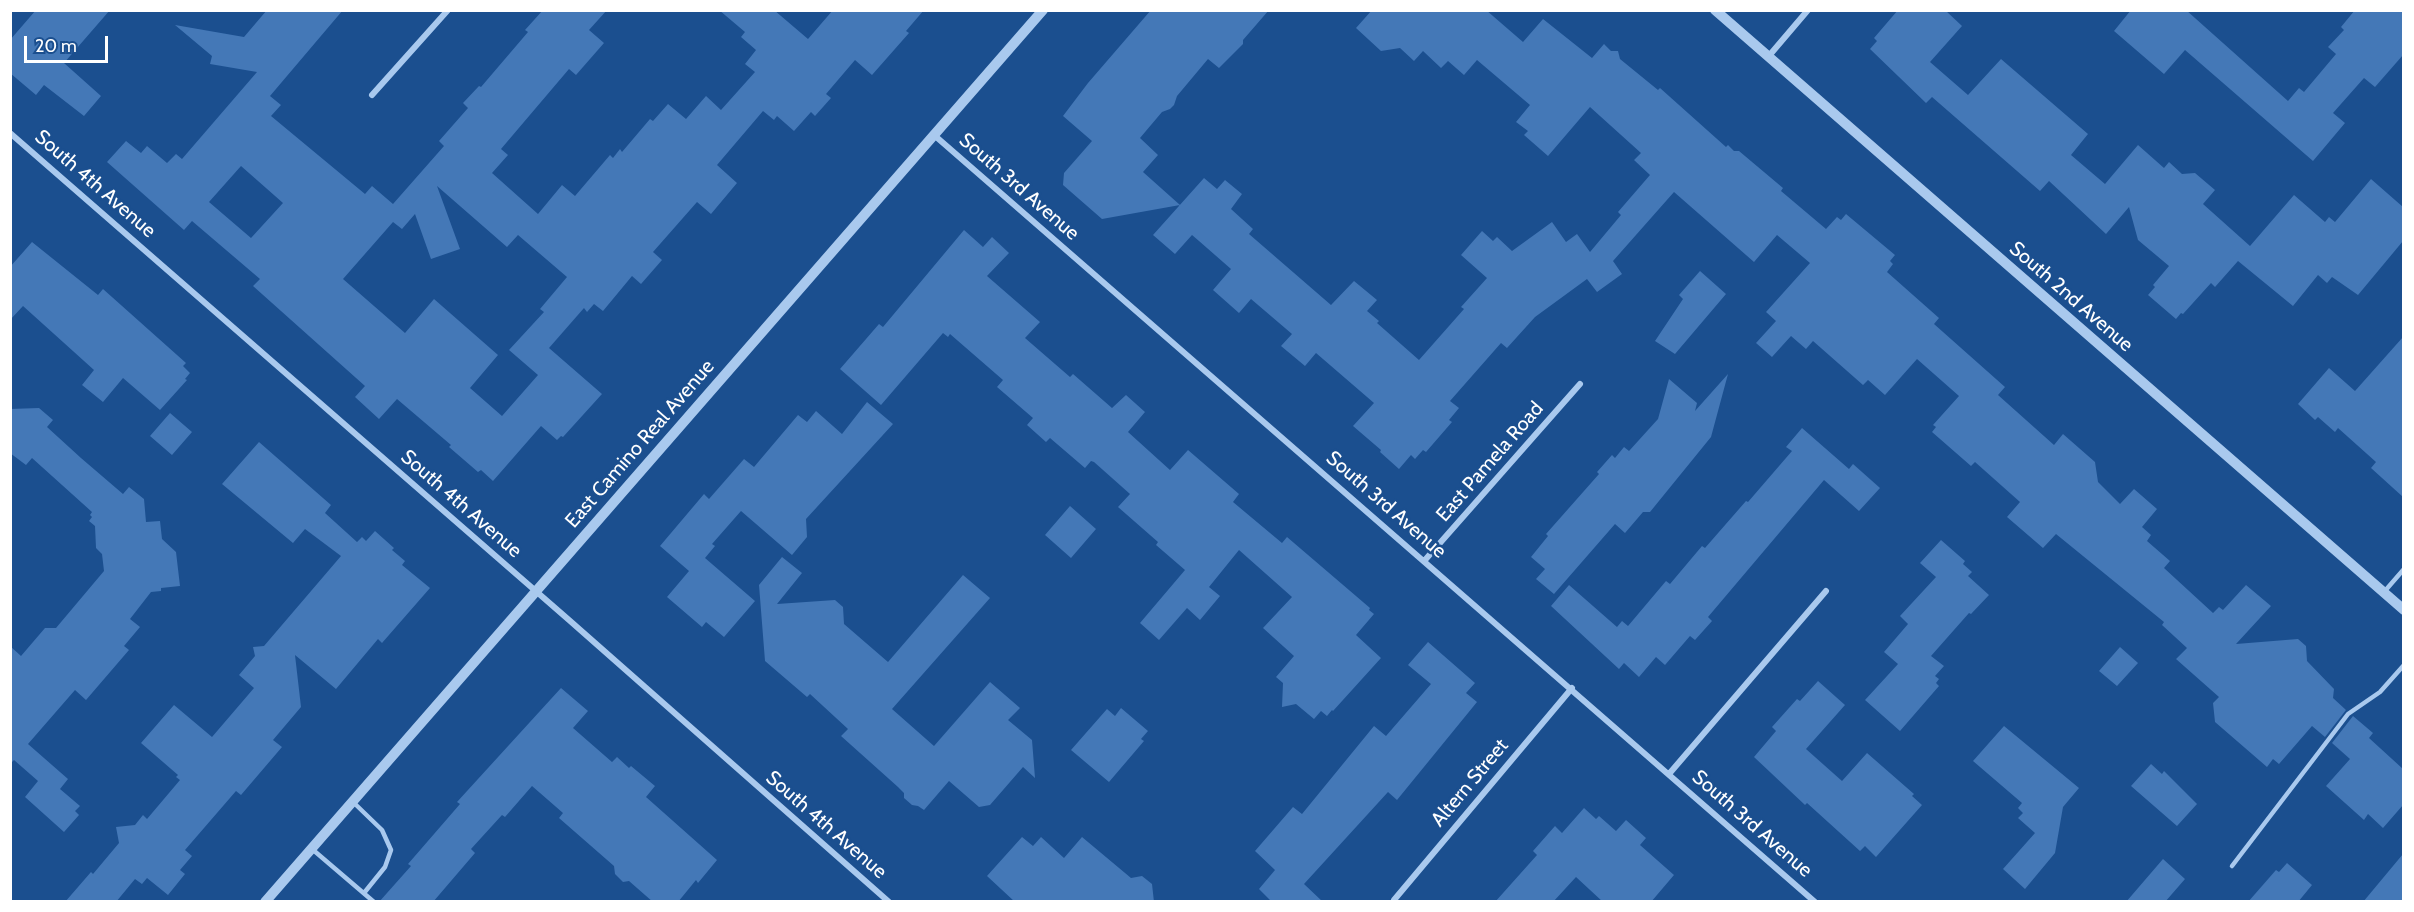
<!DOCTYPE html>
<style>
body{margin:0}
#map{position:relative;width:2414px;height:912px;overflow:hidden;background:#1b4f8f;font-family:Cabin,sans-serif}
canvas{display:block}
.frame{position:absolute;inset:0;border:12px solid #fff;pointer-events:none}
.scale{position:absolute;left:24px;top:36px;width:84px;height:27px;box-sizing:border-box;border:3px solid #fff;border-top:0;padding-left:8px;font-size:18px;line-height:21px;white-space:nowrap;color:#fff;-webkit-text-stroke:4px #1b4f8f;paint-order:stroke}
</style>
<div id="map">
<canvas width="2414" height="912"></canvas>
<div class="frame"></div>
<div class="scale">20 m</div>
</div>
<script>
const ctx = document.querySelector('canvas').getContext('2d');
ctx.lineJoin = 'round';
function paint(path, color) { ctx.fillStyle = color; ctx.fill(path, 'evenodd'); }
const poly = rows => new Path2D(rows.map(r => 'M' + r).join(''));
function strokePath(path, color, width, dash) { ctx.strokeStyle = color; ctx.lineWidth = width; ctx.lineCap = dash ? 'butt' : 'round'; ctx.setLineDash(dash || []); ctx.stroke(path); }
function label(font, color, halo, rows, align = 'center') {
  ctx.font = font + ' Cabin,sans-serif'; ctx.lineWidth = 5; ctx.setLineDash([]); ctx.textBaseline = 'middle'; ctx.strokeStyle = halo; ctx.fillStyle = color; for (const [text, x, y, turn = 0] of rows) {
    ctx.save(); ctx.translate(x, y); ctx.rotate((+turn || 0) * Math.PI / 180); ctx.textAlign = isNaN(turn) ? turn : align; if (halo) ctx.strokeText(text, 0, 0); ctx.fillText(text, 0, 0); ctx.restore();
  }
}
paint(poly([
 [36,10,110,10,64,63,101,96,84,116,44,85,36,95,10,73,10,40],
 [267,10,343,10,270,96,281,105,271,116,365,194,372,186,393,204,444,146,439,141,468,108,463,103,479,86,481,87,528,32,525,30,543,10,607,10,589,30,604,43,576,75,569,69,501,149,508,155,492,173,538,214,562,185,575,196,610,155,613,158,620,149,622,152,650,119,653,121,668,104,686,119,706,96,721,110,755,72,745,64,756,50,741,37,745,32,719,10,774,10,808,39,833,10,924,10,906,31,909,33,872,75,855,60,826,94,831,98,815,116,811,112,794,131,777,116,774,120,763,111,717,165,737,183,711,214,697,202,653,252,662,260,641,284,632,276,603,311,594,304,587,312,584,308,549,348,602,394,563,437,561,436,557,440,541,426,493,481,481,470,478,472,449,447,451,445,397,399,379,419,355,397,365,386,253,286,260,279,192,221,184,230,107,162,126,141,141,153,147,146,167,163,176,154,182,159,257,72,210,64,212,56,175,25,244,37],
 [241,166,283,203,251,238,209,202],
 [437,186,507,247,518,235,567,277,540,309,544,312,509,350,538,375,502,416,470,388,498,355,434,299,405,333,343,279,393,222,402,229,415,214,431,259,460,249],
 [1151,10,1269,10,1243,40,1243,44,1219,68,1208,59,1177,96,1174,105,1170,109,1162,112,1140,138,1158,155,1143,172,1180,205,1102,219,1063,185,1064,173,1092,141,1063,116,1088,83],
 [1372,10,1486,10,1523,42,1543,19,1592,58,1604,44,1611,51,1618,51,1620,59,1658,90,1660,88,1726,147,1728,145,1734,151,1739,151,1783,188,1781,191,1826,229,1837,217,1841,220,1846,214,1895,255,1890,261,1893,264,1887,272,1939,318,1934,324,2005,387,1998,395,2054,445,2063,434,2095,462,2098,482,2120,504,2134,489,2157,509,2142,527,2151,535,2147,541,2170,561,2164,568,2213,613,2219,607,2223,610,2246,585,2271,606,2236,644,2298,639,2306,646,2307,661,2334,689,2333,698,2346,710,2325,737,2312,726,2279,764,2273,759,2267,767,2215,722,2213,703,2219,697,2176,659,2187,648,2162,625,2164,622,2056,534,2043,548,2007,517,2020,502,1975,462,1971,466,1932,432,1936,427,1933,425,1959,396,1917,359,1885,395,1868,380,1863,385,1813,341,1806,349,1791,336,1772,357,1756,343,1776,321,1766,312,1810,263,1777,235,1754,262,1674,192,1613,261,1622,274,1597,292,1587,279,1535,317,1507,348,1501,343,1450,401,1459,408,1449,420,1452,422,1426,452,1423,450,1415,459,1411,455,1399,469,1380,452,1381,450,1353,426,1374,403,1316,353,1305,366,1281,346,1292,334,1251,299,1239,313,1213,290,1231,269,1199,241,1192,235,1175,254,1153,235,1204,178,1217,189,1225,180,1242,194,1231,209,1253,229,1249,234,1331,305,1354,281,1377,300,1367,311,1379,321,1377,323,1419,360,1464,309,1461,307,1487,278,1461,255,1482,231,1493,241,1497,237,1512,251,1552,222,1566,242,1577,234,1590,252,1621,215,1618,212,1650,175,1634,160,1641,153,1590,107,1548,156,1524,135,1528,131,1516,122,1530,105,1477,60,1464,75,1448,61,1441,68,1423,51,1414,61,1400,48,1381,51,1356,28],
 [1898,10,1945,10,1962,26,1930,62,1968,95,2001,59,2088,134,2071,155,2105,184,2138,145,2164,168,2169,162,2182,174,2195,173,2215,190,2203,204,2250,246,2294,195,2325,222,2329,217,2335,222,2371,179,2403,207,2403,241,2358,295,2332,277,2327,283,2318,275,2293,306,2238,261,2215,287,2211,283,2183,314,2181,313,2176,319,2148,295,2155,287,2153,285,2169,266,2138,240,2129,207,2106,234,2049,181,2040,191,1932,97,1926,103,1870,49,1877,41,1874,38],
 [2131,10,2186,10,2288,101,2299,88,2304,92,2336,54,2328,47,2344,30,2341,27,2355,10,2403,10,2403,55,2375,87,2364,78,2333,113,2345,123,2313,161,2185,50,2164,74,2114,31],
 [964,230,983,247,992,237,1009,253,987,276,1040,322,1025,338,1070,377,1073,374,1112,408,1126,395,1145,412,1128,432,1170,470,1188,450,1239,494,1233,502,1282,543,1287,537,1370,608,1369,610,1374,614,1356,635,1381,658,1333,711,1332,710,1327,716,1321,711,1314,719,1296,704,1282,707,1283,683,1276,677,1294,656,1263,628,1292,597,1239,550,1209,587,1220,596,1200,620,1187,608,1159,640,1140,623,1185,570,1156,545,1158,542,1118,507,1130,494,1094,462,1091,461,1085,468,1050,438,1046,442,1027,425,1033,418,997,387,1003,380,950,334,948,337,943,333,881,405,840,369,879,324,883,327],
 [32,242,98,295,103,289,186,363,183,366,190,373,185,379,187,380,160,410,123,378,103,402,82,385,94,370,23,306,10,320,10,267],
 [1700,271,1726,294,1675,354,1655,341,1683,299,1679,295],
 [2403,337,2403,497,2371,468,2376,462,2338,428,2335,432,2318,417,2315,420,2298,404,2329,368,2355,391],
 [1728,374,1711,437,1650,512,1643,512,1625,533,1615,524,1554,594,1536,579,1545,569,1531,557,1548,536,1546,534,1599,474,1597,472,1612,455,1615,458,1624,447,1629,451,1658,419,1669,379,1697,403,1695,411],
 [867,402,893,424,806,519,807,537,792,555,741,511,712,544,715,546,705,558,755,601,724,637,706,622,702,627,667,597,689,571,660,546,704,494,709,499,744,459,754,467,798,415,807,422,816,411,842,434],
 [39,408,53,420,47,427,81,458,123,494,129,487,144,499,146,522,160,521,162,539,176,552,180,586,161,588,161,591,151,592,130,619,140,627,124,646,129,650,86,700,75,690,28,744,68,779,60,789,80,806,75,811,79,815,64,832,25,797,38,781,14,760,10,764,10,646,21,656,45,628,56,628,104,571,102,554,96,548,95,526,89,521,92,517,90,515,92,512,32,458,26,465,10,453,10,409],
 [170,413,192,432,172,455,150,436],
 [1802,428,1849,469,1853,464,1880,488,1859,511,1824,480,1708,617,1712,621,1695,640,1690,636,1665,665,1656,657,1639,677,1624,663,1619,669,1551,606,1569,585,1617,627,1622,621,1628,626,1666,581,1670,584,1702,546,1705,548,1746,501,1748,502,1792,451,1786,447],
 [259,442,331,505,325,513,357,542,362,537,366,541,375,531,394,548,392,550,405,561,402,565,430,588,382,643,378,639,336,689,295,655,301,707,273,740,282,747,241,795,236,791,185,850,192,856,180,870,185,874,168,895,147,878,142,884,135,879,116,902,65,902,91,872,93,874,119,843,116,827,135,825,143,815,147,819,180,780,176,777,178,775,141,743,174,705,212,737,254,688,239,675,255,656,253,647,264,646,341,556,305,529,293,543,222,484],
 [1070,506,1096,529,1071,558,1045,535],
 [1941,540,1965,561,1963,564,1972,572,1968,576,1989,595,1971,614,1969,613,1931,656,1944,666,1935,676,1939,679,1936,683,1939,686,1900,731,1865,700,1898,664,1884,652,1908,624,1900,616,1936,577,1920,563],
 [782,557,802,573,777,604,835,600,843,607,844,624,888,662,963,575,990,598,892,709,934,746,990,682,1020,708,1008,720,1032,740,1035,778,1023,767,990,805,979,807,949,781,924,810,918,806,912,805,904,798,904,793,898,787,841,736,848,729,810,694,807,697,765,661,759,585],
 [1428,642,1475,683,1466,693,1477,702,1397,800,1388,792,1304,884,1323,902,1272,902,1259,889,1275,870,1255,851,1293,807,1302,814,1374,726,1386,736,1431,684,1408,665],
 [2120,647,2138,663,2117,686,2099,671],
 [1818,681,1845,705,1806,749,1842,781,1867,753,1914,794,1912,796,1922,805,1876,857,1865,846,1860,851,1807,803,1805,805,1754,757,1776,731,1772,727,1797,699,1800,701],
 [561,688,588,711,573,728,612,762,617,757,629,768,631,766,655,786,646,797,717,860,698,883,696,880,678,902,653,902,629,881,623,882,615,874,614,866,559,818,563,813,532,786,505,817,502,815,471,849,475,853,433,902,379,902,411,866,408,864,460,804,457,802],
 [1121,708,1148,731,1141,739,1144,741,1109,782,1071,750,1107,709,1115,716],
 [2353,716,2373,733,2369,738,2403,769,2403,805,2383,828,2368,814,2364,820,2326,786,2350,759,2332,743],
 [2004,726,2079,788,2063,807,2055,853,2025,889,2003,869,2035,833,2018,818,2023,813,2018,808,2022,803,1973,761],
 [2151,764,2162,774,2164,771,2197,804,2177,826,2131,786],
 [1584,808,1596,819,1599,816,1616,831,1626,820,1646,838,1640,845,1674,875,1651,902,1603,902,1576,877,1553,902,1495,902,1537,855,1533,851,1555,826,1562,833],
 [1022,837,1033,846,1041,837,1064,858,1082,837,1131,878,1142,876,1152,884,1154,902,1015,902,987,876],
 [2403,854,2403,902,2363,902],
 [2163,859,2185,879,2165,902,2126,902],
 [2287,863,2312,885,2298,902,2248,902,2276,870,2279,872]
]), '#4478b7');
strokePath(poly([
 [2384,592,2404,569],
 [353,802,382,830,391,850,385,867,364,893],
 [312,849,374,902],
 [2232,866,2348,714,2380,692,2404,665]
]), '#a9c9ee', 4.5);
strokePath(poly([
 [1768,57,1808,10],
 [372,95,448,10],
 [10,133,569,620,889,902],
 [934,135,1815,902],
 [1425,560,1580,384],
 [1669,774,1826,591],
 [1394,900,1572,688]
]), '#a9c9ee', 6);
strokePath(poly([
 [1715,10,2404,610],
 [265,902,1043,10]
]), '#a9c9ee', 10);
label('20px', '#fff', '#1b4f8f', [
 ["South 4th Avenue",95,184,41],
 ["South 3rd Avenue",1019,187,41],
 ["South 2nd Avenue",2071,297,41],
 ["East Camino Real Avenue",640,444,-49],
 ["East Pamela Road",1490,462,-49],
 ["South 4th Avenue",461,504,41],
 ["South 3rd Avenue",1386,505,41],
 ["Altern Street",1470,783,-50],
 ["South 3rd Avenue",1752,824,41],
 ["South 4th Avenue",826,825,41]
]);
</script>
